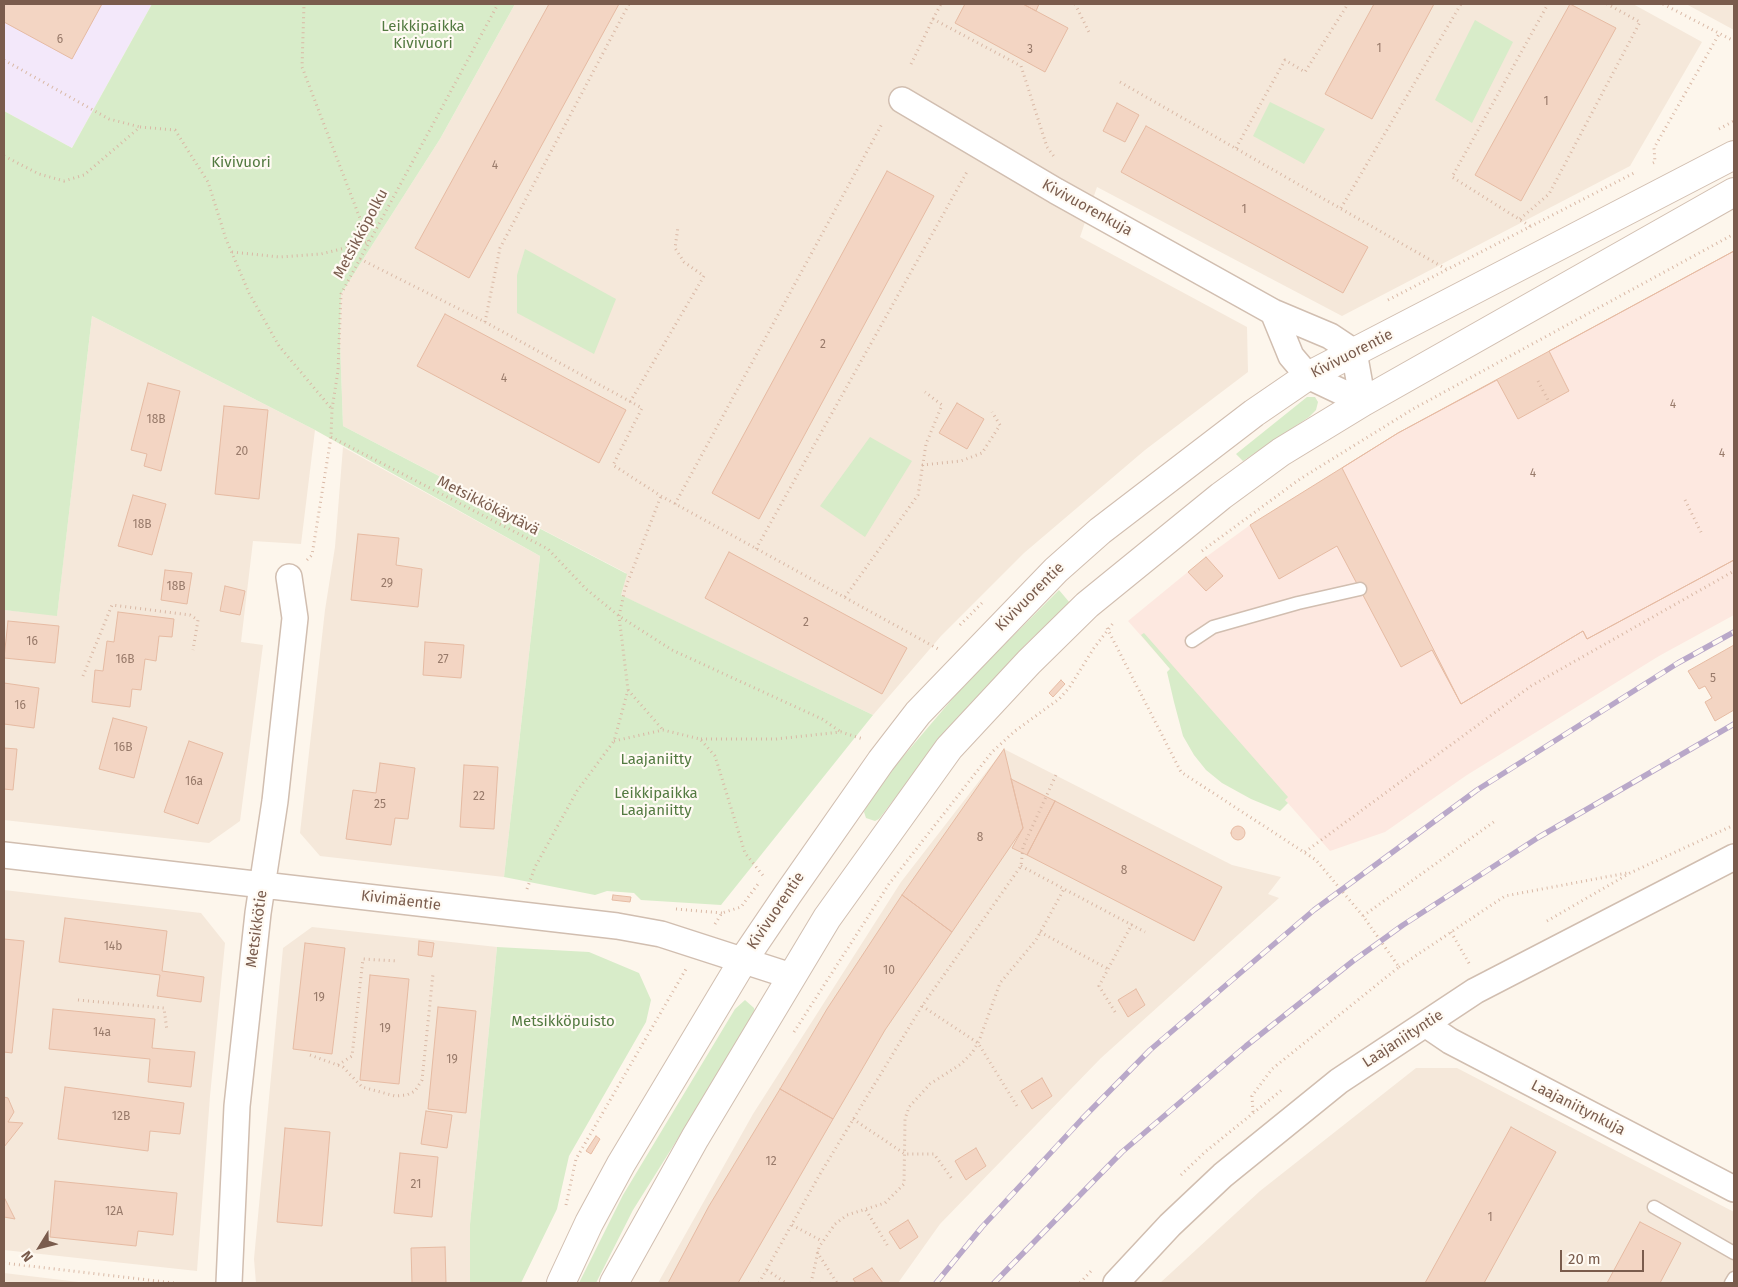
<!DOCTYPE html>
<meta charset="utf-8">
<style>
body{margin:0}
#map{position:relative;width:1738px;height:1287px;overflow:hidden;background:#fdf6ec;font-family:"Fira Sans",sans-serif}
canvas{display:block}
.frame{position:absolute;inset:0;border:5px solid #7a5c4d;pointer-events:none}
.north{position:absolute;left:15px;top:1222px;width:50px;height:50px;-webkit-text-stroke:4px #fffaf3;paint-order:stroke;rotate:234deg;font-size:14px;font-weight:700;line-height:20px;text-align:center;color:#7a5c4d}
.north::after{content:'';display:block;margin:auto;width:18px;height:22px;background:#7a5c4d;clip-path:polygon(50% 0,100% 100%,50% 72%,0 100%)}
.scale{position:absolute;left:1560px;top:1250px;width:84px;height:22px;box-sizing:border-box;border:2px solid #7a5c4d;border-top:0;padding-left:6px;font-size:15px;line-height:18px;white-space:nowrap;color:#7a5c4d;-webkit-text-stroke:4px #fffaf3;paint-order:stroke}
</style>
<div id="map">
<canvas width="1738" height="1287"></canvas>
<div class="frame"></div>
<div class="north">N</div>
<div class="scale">20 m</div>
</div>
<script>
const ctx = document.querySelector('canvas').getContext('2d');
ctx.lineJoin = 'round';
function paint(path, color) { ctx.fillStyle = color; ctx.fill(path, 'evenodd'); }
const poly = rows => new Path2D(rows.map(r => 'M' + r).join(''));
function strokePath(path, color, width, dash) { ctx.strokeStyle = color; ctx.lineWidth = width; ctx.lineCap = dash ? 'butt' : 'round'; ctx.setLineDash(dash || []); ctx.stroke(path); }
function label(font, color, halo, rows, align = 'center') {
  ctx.font = font + ' "Fira Sans",sans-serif'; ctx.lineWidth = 4.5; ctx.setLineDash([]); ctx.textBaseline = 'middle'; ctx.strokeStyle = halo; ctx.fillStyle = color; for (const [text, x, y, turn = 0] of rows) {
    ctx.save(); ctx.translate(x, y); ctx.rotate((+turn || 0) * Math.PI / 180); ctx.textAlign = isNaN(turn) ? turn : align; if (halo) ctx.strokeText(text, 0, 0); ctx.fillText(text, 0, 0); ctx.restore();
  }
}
paint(poly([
 [515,4,1633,4,1702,42,1630,166,1342,316,1097,187,1080,237,1247,327,1248,372,1145,450,1024,553,941,636,873,715,620,595,626,573,343,426,340,341,341,294,440,139],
 [1686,4,1734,4,1734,30],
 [92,316,315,430,301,544,253,541,241,642,263,645,240,821,209,843,4,820,4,610,57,615],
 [343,447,540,556,504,877,320,856,300,833,325,610,335,547],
 [1004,749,1232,865,1281,877,1268,894,1279,898,1101,1058,940,1224,898,1283,658,1283,753,1114,901,882],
 [4,890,201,913,225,943,210,1096,197,1271,4,1250],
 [312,927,497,947,470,1224,470,1283,256,1283,254,1259,283,948],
 [1416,1068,1457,1068,1734,1212,1734,1283,1160,1283,1260,1191],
 [4,1273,87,1283,4,1283]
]), '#f5e8da');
paint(poly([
 [1734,251,1734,615,1659,656,1467,775,1385,832,1330,851,1128,621,1206,557,1250,525,1398,433]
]), '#fde8e0');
paint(poly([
 [4,4,152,4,72,148,4,111]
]), '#f3e8fa');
paint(poly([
 [152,4,515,4,440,139,341,294,340,341,343,426,627,574,621,595,873,715,721,905,641,900,634,893,607,891,595,895,504,877,540,556,315,430,92,316,57,616,4,610,4,111,72,148],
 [1475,20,1513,42,1472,123,1435,100],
 [1270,102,1325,129,1304,164,1253,136],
 [525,249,616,299,594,354,517,313,517,275],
 [1307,397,1315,397,1318,402,1316,410,1309,417,1243,461,1236,454],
 [870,437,912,461,865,537,820,506],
 [1059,590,1070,603,1028,642,976,698,938,742,879,819,875,821,866,818,864,812,868,803,896,765,965,684],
 [1144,633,1288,797,1285,800,1288,803,1280,811,1251,799,1222,783,1206,770,1194,755,1183,736,1174,702,1167,672,1170,669,1141,635],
 [497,947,589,952,639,973,651,1000,646,1022,569,1156,557,1209,521,1283,470,1283,470,1224],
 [745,1000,754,1008,755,1014,751,1022,633,1210,596,1283,579,1283,623,1195,735,1009]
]), '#d8ecc9');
const building = poly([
 [4,4,102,4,72,59,4,22,4,4],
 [549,4,619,4,469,278,415,248,549,4],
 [965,4,1023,4,1068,28,1045,72,955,23,965,4],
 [1023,4,1039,4,1036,11,1023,4],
 [1374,4,1434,4,1372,119,1325,94,1374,4],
 [1570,4,1616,28,1521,201,1475,175,1570,4],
 [1117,103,1139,115,1125,142,1103,131,1117,103],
 [1146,126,1368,247,1343,293,1121,172,1146,126],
 [887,171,934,196,759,519,712,493,887,171],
 [1734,251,1734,560,1587,639,1583,631,1461,704,1432,650,1401,667,1337,546,1279,579,1250,525,1398,433,1734,251],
 [1734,251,1734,560,1587,639,1583,631,1461,704,1342,468,1398,433,1497,380,1518,419,1569,391,1549,351,1734,251],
 [445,314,626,410,599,463,417,366,445,314],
 [148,383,180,391,161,471,144,466,147,454,131,450,148,383],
 [957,403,984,419,967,449,939,433,957,403],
 [224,406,268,410,259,499,215,494,224,406],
 [133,495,166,504,152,555,118,546,133,495],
 [358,534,399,538,396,565,422,569,418,607,351,600,358,534],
 [729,552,907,648,882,694,705,598,729,552],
 [1206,557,1223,576,1206,591,1188,572,1206,557],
 [165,570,192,573,187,604,161,600,165,570],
 [225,586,245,591,240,615,220,611,225,586],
 [118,612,174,619,172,637,159,636,156,661,145,659,141,690,132,689,130,707,92,702,95,670,103,671,107,641,114,642,118,612],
 [8,621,59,626,55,663,4,658,8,621],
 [425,642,464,645,461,678,423,675,425,642],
 [1734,645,1734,710,1715,721,1705,702,1712,698,1705,686,1699,689,1688,671,1734,645],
 [1061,680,1065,684,1053,697,1049,693,1061,680],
 [4,683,39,688,34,728,4,724,4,683],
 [113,718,147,727,134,778,99,769,113,718],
 [189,741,223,753,198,824,164,812,189,741],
 [4,748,17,749,13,790,4,789,4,748],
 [1004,749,1023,828,952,932,902,895,1004,749],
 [380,763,415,768,408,819,395,818,391,845,346,839,353,790,376,793,380,763],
 [464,765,498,767,494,829,460,827,464,765],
 [1011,779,1055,801,1027,855,1012,848,1023,828,1011,779],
 [1055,801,1222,887,1194,941,1027,855,1055,801],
 '1231 833a7 7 0 1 1 14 0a7 7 0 1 1-14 0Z',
 [613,895,631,897,630,902,612,900,613,895],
 [902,895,952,932,885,1030,833,1119,780,1089,827,1009,902,895],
 [65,918,167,931,162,971,204,977,201,1002,157,996,160,975,59,962,65,918],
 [4,939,24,941,12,1053,4,1052,4,939],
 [419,941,434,943,432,957,418,955,419,941],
 [305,943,345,948,332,1054,293,1049,305,943],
 [370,975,409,979,399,1084,360,1080,370,975],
 [1136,989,1145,1005,1128,1017,1118,1000,1136,989],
 [438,1007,476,1011,466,1113,428,1109,438,1007],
 [53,1009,155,1019,152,1048,195,1052,191,1087,148,1082,150,1059,49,1049,53,1009],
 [1042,1078,1052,1096,1032,1109,1021,1091,1042,1078],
 [65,1087,184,1103,180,1134,150,1131,148,1151,58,1139,65,1087],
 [780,1089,833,1119,738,1283,668,1283,709,1206,780,1089],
 [4,1097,8,1098,14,1112,8,1122,23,1123,4,1147,4,1097],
 [426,1111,452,1115,447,1148,421,1144,426,1111],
 [1511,1127,1556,1152,1484,1283,1425,1283,1511,1127],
 [285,1128,330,1132,322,1226,277,1222,285,1128],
 [596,1136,600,1139,591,1154,586,1151,596,1136],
 [976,1148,986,1166,966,1180,955,1161,976,1148],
 [400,1153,438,1157,432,1217,394,1213,400,1153],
 [55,1181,177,1193,173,1235,138,1231,136,1246,50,1237,55,1181],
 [4,1197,15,1219,4,1217,4,1197],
 [908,1220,918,1237,900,1249,889,1232,908,1220],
 [1640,1222,1681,1243,1660,1283,1607,1283,1640,1222],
 [445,1247,446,1283,412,1283,411,1248,445,1247],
 [872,1268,883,1283,856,1283,853,1279,872,1268]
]);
paint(building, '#f3d5c3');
strokePath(building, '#e6bba3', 1);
const service = poly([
 [1192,641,1213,627,1298,603,1360,589],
 [1654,1207,1734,1253],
 [1731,1283,1734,1278]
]);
const minor = poly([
 [902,100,1056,191,1273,312,1330,336,1354,352,1363,402],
 [1273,312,1291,356,1308,376,1363,402],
 [4,855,617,926,661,934,791,976],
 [1425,1024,1450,1041,1734,1189],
 [229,1283,237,1106,258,913,275,801,295,618,289,577],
 [1116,1283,1170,1225,1223,1175,1339,1081,1475,991,1734,857]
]);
const tertiary = poly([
 [561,1283,589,1223,621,1164,744,959,788,894,881,761,918,713,1056,570,1100,531,1254,413,1308,376,1734,155],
 [614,1283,695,1138,827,918,949,748,1029,662,1087,605,1221,496,1281,452,1363,402,1734,192]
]);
strokePath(service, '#d1beb0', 15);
strokePath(minor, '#d1beb0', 28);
strokePath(tertiary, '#d1beb0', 30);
strokePath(poly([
 [1075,4,1090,34],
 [1663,4,1734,41],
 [933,19,941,4],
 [4,60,109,119,140,127],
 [911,64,933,19,1021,66,1047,147,1055,158],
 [1120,82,1446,269],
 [1719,129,1734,121],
 [1236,148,1285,60,1305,72,1348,4],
 [4,156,39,174,64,181,84,175,140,127,175,130,208,182,226,239,249,293,279,346,331,408],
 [1653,163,1655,162,1654,148,1719,34],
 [1341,208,1461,4],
 [1520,219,1549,194,1640,22,1607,4],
 [1530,226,1452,177,1548,4],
 [232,252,280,257,321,254,369,242,302,67,304,4],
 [360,259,485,322,642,408,613,465,661,496,940,650],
 [1388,300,1634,173],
 [485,322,500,248,629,4],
 [1538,381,1549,402],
 [630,402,704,276,684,262,675,248,678,227],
 [331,437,548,549,586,589,619,616,672,650,822,719,841,732],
 [922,465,961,461,982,453,1000,425,992,412],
 [1685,500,1702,534],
 [675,504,883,122],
 [756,549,968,170],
 [1202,551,1300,479,1413,409,1734,234],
 [307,560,312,555,331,437,332,409,338,371,341,294,498,4],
 [845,597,918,495,926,444,942,405,925,392],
 [960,625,984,601],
 [1107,628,1181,772,1316,860,1363,916,1399,967,1272,1069,1252,1096,1253,1112],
 [83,676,112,605,190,615,198,620,193,650],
 [628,690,663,730],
 [701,739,776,739,841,732,863,739],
 [614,741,663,730,700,739,715,756,745,853,765,878],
 [1305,852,1531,686,1734,571],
 [1021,866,1145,932],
 [527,889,535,867,577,791,614,741,628,690,619,616,625,589,661,496],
 [676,909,722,913],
 [1363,916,1495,821],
 [1547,921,1630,873,1734,825],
 [715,924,722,913,741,907,758,884],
 [1040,932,1108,969],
 [1451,932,1470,965],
 [1399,967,1505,896,1627,873],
 [78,1000,164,1008,167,1031],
 [922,1006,978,1043,1017,1106],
 [1115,1012,1099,986,1132,924],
 [794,1032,889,884,992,752,1015,731,1059,699,1069,688,1094,648,1114,622],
 [310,1055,343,1067,362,1087,395,1096,407,1095,415,1091,422,1080,433,974],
 [338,1065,352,1056,363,959,397,961],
 [853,1119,905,1154,934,1154,952,1179],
 [1181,1175,1205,1152,1283,1089],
 [566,1205,576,1159,686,969],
 [866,1210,889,1248],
 [792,1225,822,1241],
 [817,1252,837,1283],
 [4,1263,174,1283],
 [767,1270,786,1283],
 [759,1283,820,1174,922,1006,1021,866,1023,847,1056,775],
 [811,1283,819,1247,835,1224,847,1215,885,1203,904,1184,905,1119,909,1107,930,1084,961,1064,972,1053,979,1041,1000,983,1036,940,1064,889],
 [1080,1283,1091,1271]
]), '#d9b8a5', 3, [1, 4]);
strokePath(service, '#fff', 12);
strokePath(minor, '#fff', 25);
strokePath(tertiary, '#fff', 28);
const rail = poly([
 [936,1283,982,1227,1082,1119,1150,1050,1314,910,1477,790,1678,663,1734,632],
 [994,1283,1122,1152,1246,1046,1353,961,1403,925,1539,837,1734,724]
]);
strokePath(rail, '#b9a8c9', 5.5);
strokePath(rail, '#fffaf3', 4, [11]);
label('12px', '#987a6a', null, [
 ["6",60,40],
 ["1",1379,49],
 ["3",1030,50],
 ["1",1546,102],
 ["4",495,166],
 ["1",1244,210],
 ["2",823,345],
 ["4",504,379],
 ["4",1673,405],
 ["18B",156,420],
 ["20",242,452],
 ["4",1722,454],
 ["4",1533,474],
 ["18B",142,525],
 ["29",387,584],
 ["18B",176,587],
 ["2",806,623],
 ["16",32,642],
 ["16B",125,660],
 ["27",443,660],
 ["5",1713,679],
 ["16",20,706],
 ["16B",123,748],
 ["16a",194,782],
 ["22",479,797],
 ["25",380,805],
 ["8",980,838],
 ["8",1124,871],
 ["14b",113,947],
 ["10",889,971],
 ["19",319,998],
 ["19",385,1029],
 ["14a",102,1033],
 ["19",452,1060],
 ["12B",121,1117],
 ["12",771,1162],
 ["21",416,1185],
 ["12A",114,1212],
 ["1",1490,1218]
]);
label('15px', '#537a41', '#fffaf3', [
 ["Leikkipaikka",423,27],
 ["Kivivuori",423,44],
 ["Kivivuori",241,163],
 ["Laajaniitty",656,760],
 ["Leikkipaikka",656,794],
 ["Laajaniitty",656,811],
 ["Metsikköpuisto",563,1022]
]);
label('15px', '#7a5c4d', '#fffaf3', [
 ["Kivivuorenkuja",1087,208,29],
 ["Metsikköpolku",361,234,-62],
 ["Kivivuorentie",1352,354,-27],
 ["Metsikkökäytävä",488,506,27],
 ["Kivivuorentie",1030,597,-45],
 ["Kivimäentie",401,901,7],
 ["Kivivuorentie",776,911,-56],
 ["Metsikkötie",257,929,-82],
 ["Laajaniityntie",1403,1039,-33],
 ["Laajaniitynkuja",1578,1108,27]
]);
</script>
